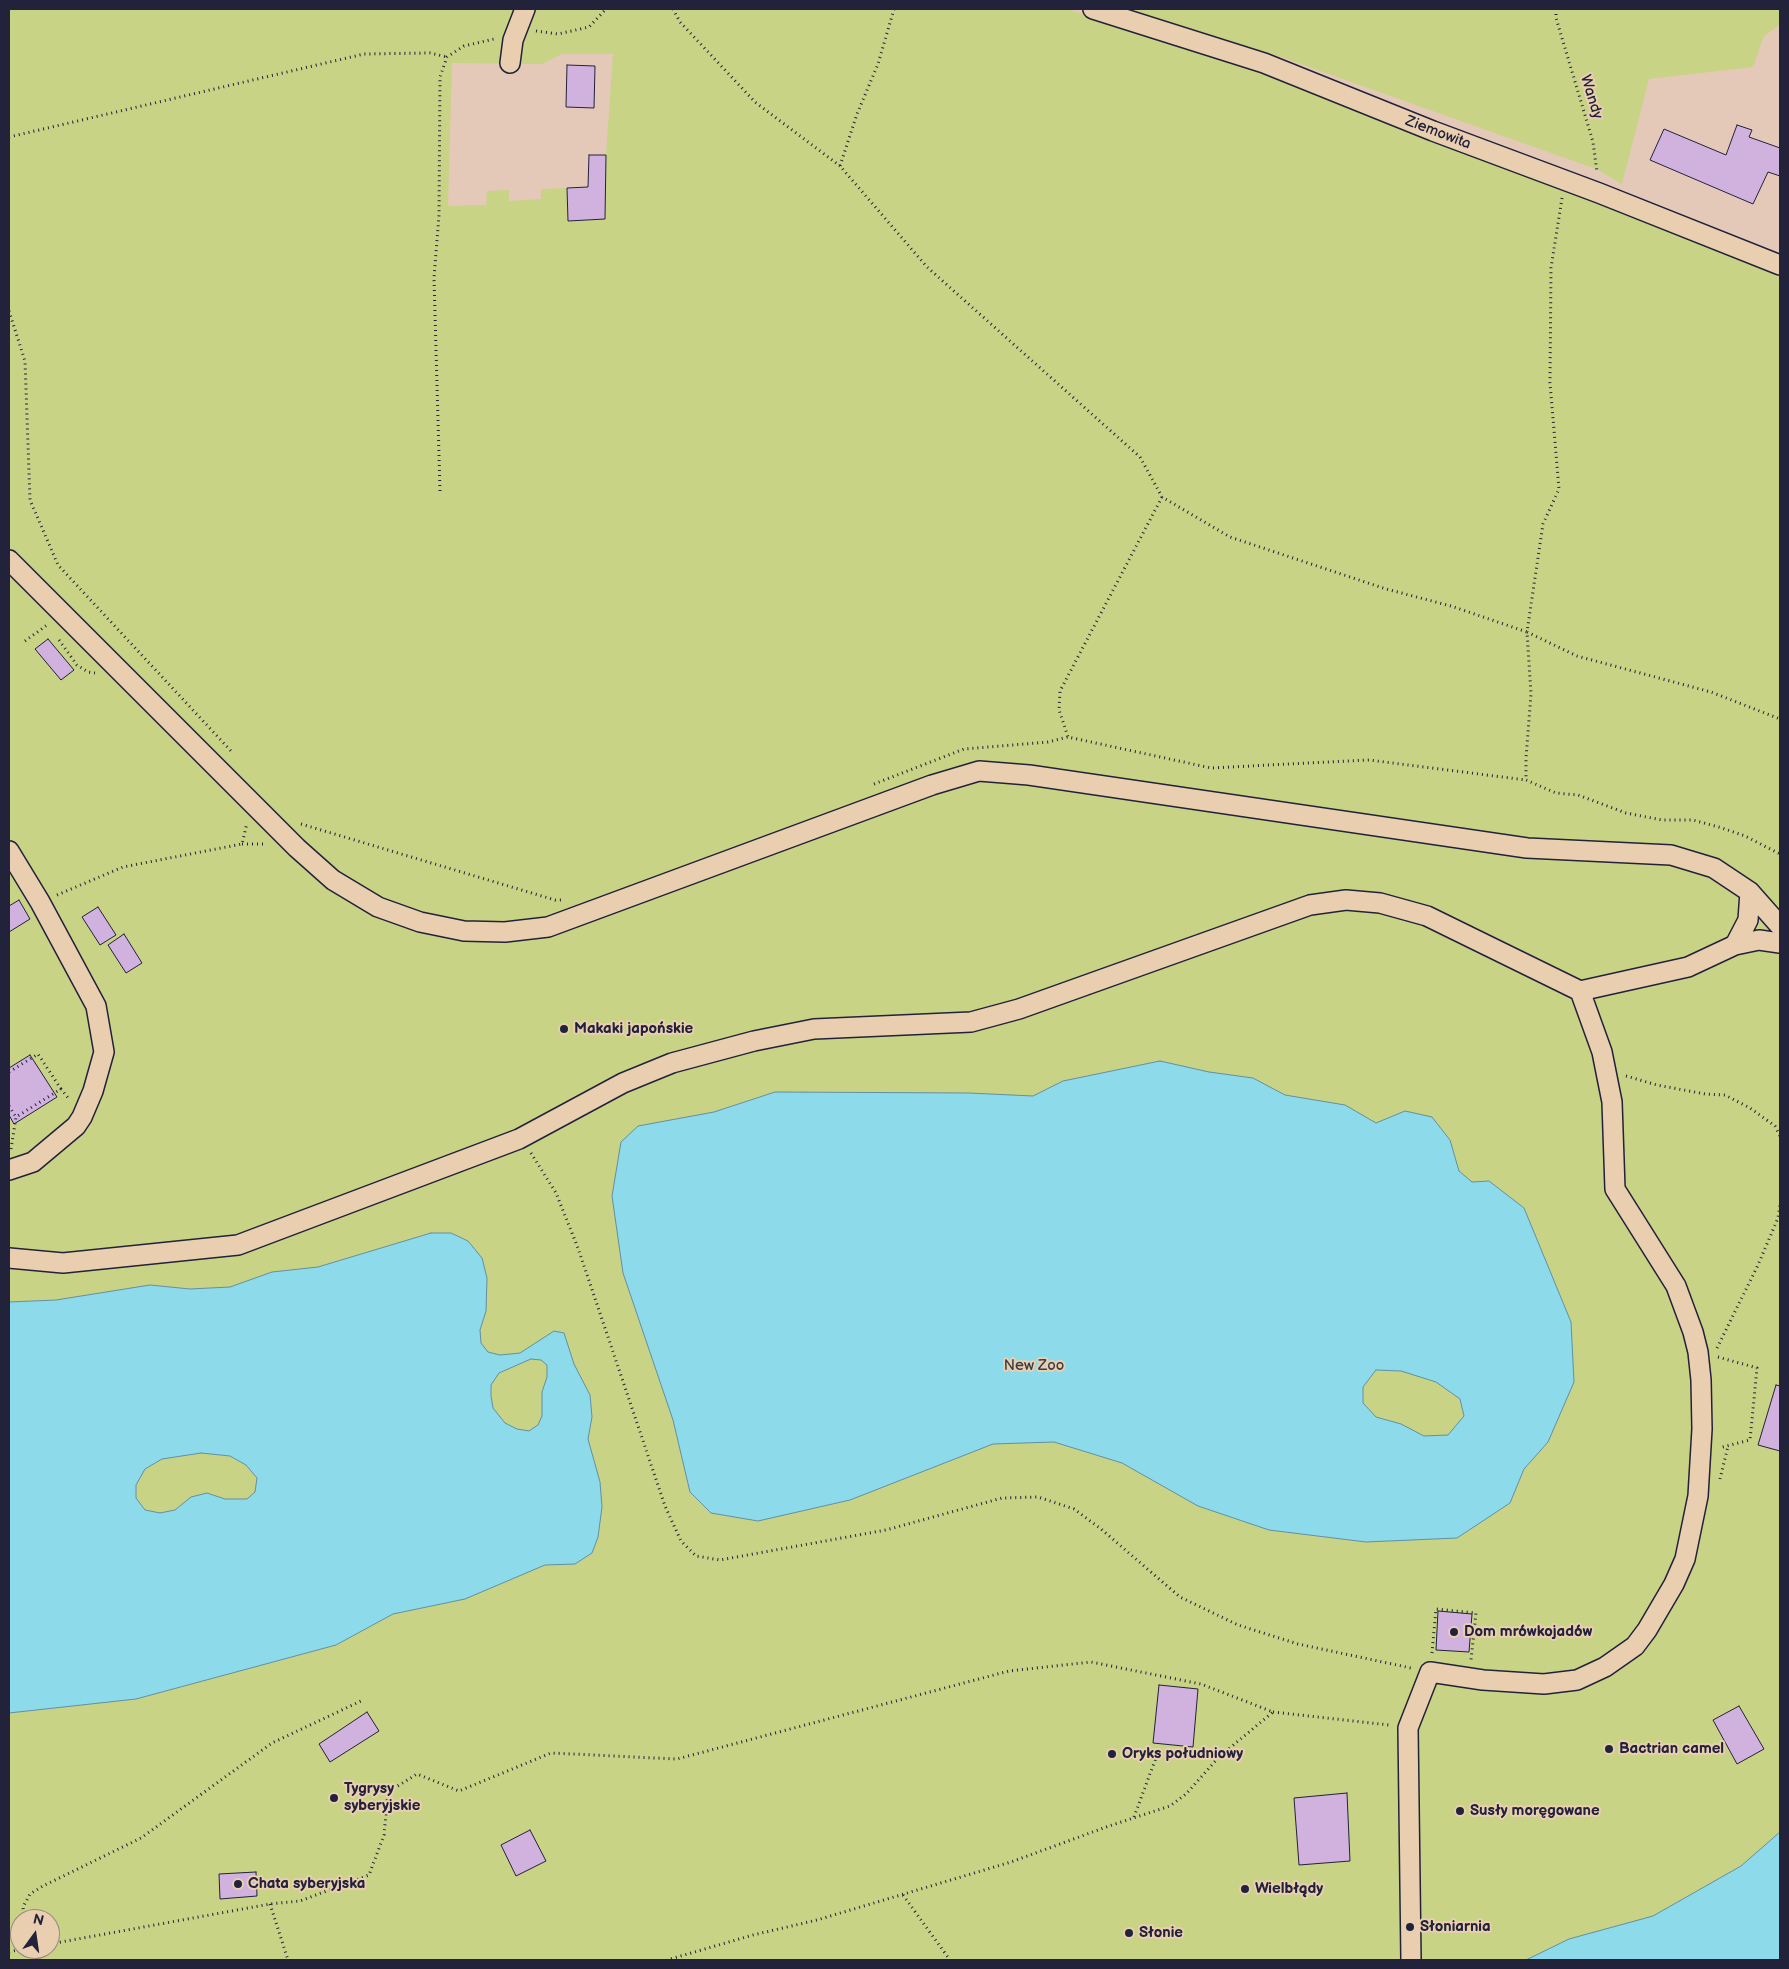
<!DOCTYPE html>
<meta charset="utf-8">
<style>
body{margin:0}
#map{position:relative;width:1789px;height:1969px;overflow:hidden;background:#e4c9b9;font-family:"Balsamiq Sans",sans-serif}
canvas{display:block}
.frame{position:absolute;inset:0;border:10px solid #22223b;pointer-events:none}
.north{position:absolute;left:10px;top:1909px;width:50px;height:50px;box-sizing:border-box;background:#e9cfb0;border:1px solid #998a81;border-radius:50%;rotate:14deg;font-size:14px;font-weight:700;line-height:20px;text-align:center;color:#22223b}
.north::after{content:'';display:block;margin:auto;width:18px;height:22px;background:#22223b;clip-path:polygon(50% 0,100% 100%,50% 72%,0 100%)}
</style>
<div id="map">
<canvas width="1789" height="1969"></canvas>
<div class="frame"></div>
<div class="north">N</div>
</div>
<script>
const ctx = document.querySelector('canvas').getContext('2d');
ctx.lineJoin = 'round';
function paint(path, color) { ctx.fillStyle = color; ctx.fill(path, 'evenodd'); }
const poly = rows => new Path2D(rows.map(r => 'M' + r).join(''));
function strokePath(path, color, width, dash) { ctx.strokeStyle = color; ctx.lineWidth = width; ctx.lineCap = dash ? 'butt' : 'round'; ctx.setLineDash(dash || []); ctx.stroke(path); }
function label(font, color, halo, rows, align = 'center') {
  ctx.font = font + ' "Balsamiq Sans",sans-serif'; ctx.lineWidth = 4; ctx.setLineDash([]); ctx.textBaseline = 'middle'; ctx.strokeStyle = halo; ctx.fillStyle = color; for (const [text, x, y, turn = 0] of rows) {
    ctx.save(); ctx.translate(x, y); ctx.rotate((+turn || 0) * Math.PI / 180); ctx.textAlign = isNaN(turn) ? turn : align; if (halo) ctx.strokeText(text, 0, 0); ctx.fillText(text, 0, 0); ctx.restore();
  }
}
paint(poly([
 [9,9,1068,9,1263,71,1599,200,1780,273,1780,1960,9,1960],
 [562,54,613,54,606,155,605,219,568,220,567,188,541,189,541,199,509,201,509,190,487,191,486,205,448,206,452,63,542,64],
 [20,1919,50,1919,50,1949,20,1949],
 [1127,9,1780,9,1780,19,1778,26,1764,36,1753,67,1649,79,1622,184,1596,169,1278,56]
]), '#c8d386');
const water = poly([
 [1160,1061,1209,1072,1253,1078,1285,1095,1345,1105,1376,1123,1405,1111,1432,1117,1450,1140,1459,1171,1472,1182,1489,1181,1524,1208,1571,1322,1574,1382,1548,1442,1524,1469,1510,1503,1457,1538,1366,1542,1269,1530,1198,1506,1122,1463,1054,1442,993,1444,850,1500,758,1521,711,1513,690,1492,673,1420,623,1273,612,1196,621,1142,638,1126,714,1112,775,1092,969,1093,1033,1096,1063,1081,1160,1061],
 [1376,1370,1401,1371,1436,1382,1460,1399,1464,1416,1448,1435,1424,1436,1401,1424,1376,1417,1363,1403,1363,1387,1376,1370],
 [431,1233,451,1233,468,1241,482,1258,487,1278,486,1311,480,1330,481,1343,488,1352,500,1355,520,1353,554,1331,564,1333,574,1364,590,1395,592,1417,588,1439,600,1482,602,1507,598,1537,592,1553,575,1564,545,1565,465,1599,393,1614,336,1645,136,1699,9,1713,9,1302,56,1300,150,1285,190,1289,230,1287,272,1272,318,1267,431,1233],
 [531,1359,541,1360,547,1365,547,1377,542,1392,542,1416,538,1425,529,1431,517,1429,505,1423,493,1408,491,1396,491,1385,499,1373,531,1359],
 [201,1453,230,1456,246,1465,257,1478,255,1492,247,1499,225,1499,207,1493,191,1497,175,1510,160,1513,145,1510,136,1498,136,1485,145,1469,162,1459,201,1453],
 [1780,1832,1780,1960,1526,1960,1569,1939,1653,1916,1741,1866,1780,1832]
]);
paint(water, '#8cdaea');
strokePath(water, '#6290a4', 1);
const building = poly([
 [567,65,595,66,594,108,566,107,567,65],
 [1737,125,1752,130,1749,137,1780,148,1780,176,1768,172,1753,204,1650,160,1664,129,1726,155,1737,125],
 [589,155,606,155,605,219,568,221,567,188,588,187,589,155],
 [48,639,74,670,61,680,35,649,48,639],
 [19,900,30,919,9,932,9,906,19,900],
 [98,907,116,935,100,945,82,917,98,907],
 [124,934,142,963,126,973,108,945,124,934],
 [30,1055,57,1097,14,1124,9,1115,9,1068,30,1055],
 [1776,1385,1780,1386,1780,1451,1758,1445,1776,1385],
 [1438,1611,1472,1614,1469,1652,1436,1650,1438,1611],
 [1159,1685,1198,1689,1193,1747,1153,1743,1159,1685],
 [1739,1706,1764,1749,1737,1764,1713,1720,1739,1706],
 [367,1712,379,1731,330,1762,319,1744,367,1712],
 [1347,1793,1350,1861,1299,1865,1294,1798,1347,1793],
 [530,1830,546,1861,516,1876,501,1845,530,1830],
 [256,1872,257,1896,220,1899,219,1874,256,1872]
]);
paint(building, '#d1b1dd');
strokePath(building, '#22223b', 1);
const street = poly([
 [1093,9,1264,63,1433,131,1599,193,1780,265],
 [510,63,513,40,525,9],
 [9,560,297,848,333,880,378,907,420,922,464,931,505,932,548,927,932,785,979,771,1029,775,1527,848,1671,855,1714,868,1750,892,1780,926],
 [9,851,40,902,96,1006,104,1052,93,1091,82,1117,76,1126,33,1162,9,1170],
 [1735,945,1748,920,1750,892],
 [1580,991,1688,967,1735,945,1759,940,1780,943],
 [9,1258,63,1263,238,1245,519,1139,623,1083,672,1063,754,1041,814,1029,971,1022,1019,1009,1310,905,1346,900,1380,903,1427,916,1580,991,1602,1052,1612,1102,1615,1189,1676,1286,1693,1332,1698,1352,1701,1380,1702,1429,1698,1496,1685,1559,1674,1584,1647,1630,1635,1646,1605,1667,1577,1680,1544,1684,1483,1680,1430,1672,1408,1728,1411,1960]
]);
strokePath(street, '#22223b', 22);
strokePath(poly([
 [673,9,680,22,755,102,840,166],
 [894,9,878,64,857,114,840,166,927,267,1140,457,1162,497,1230,537,1386,589,1451,606,1527,632,1531,694,1526,758,1526,780,1556,793,1578,795,1626,813,1662,820,1693,820,1722,828,1745,836,1780,854],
 [1556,9,1556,18,1593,142,1597,172],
 [536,31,558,34,589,27,606,9],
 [9,137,364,54,430,53,447,57],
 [1562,198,1551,268,1550,383,1559,489,1543,524,1527,632,1577,656,1711,692,1780,719],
 [9,311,25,361,30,500,58,565,231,751],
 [440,491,434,278,439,215,440,77,447,57,464,46,494,39],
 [1162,497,1060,691,1059,710,1068,737,1211,768,1369,760,1526,780],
 [59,640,77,665,88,672,95,673],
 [25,641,47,625],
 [874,784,964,749,1048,742,1068,737],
 [301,824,555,900,561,900],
 [242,844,264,844],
 [57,895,123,867,242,844,247,823],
 [9,1072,38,1054,61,1089],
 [1626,1076,1657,1085,1705,1094,1725,1095,1750,1108,1775,1126,1780,1136],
 [9,1106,16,1117],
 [11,1149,16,1117,61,1089,69,1099],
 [531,1153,556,1193,578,1248,665,1506,681,1541,696,1556,720,1560,886,1530,1002,1498,1038,1497,1074,1509,1101,1529,1180,1597,1238,1625,1298,1644,1411,1668],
 [1717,1348,1758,1265,1778,1218,1780,1205],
 [1718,1357,1757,1368,1750,1440,1719,1448],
 [1720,1479,1728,1446],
 [1432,1653,1436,1609,1476,1613,1471,1660],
 [1273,1712,1389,1725],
 [1134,1817,1157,1755,1219,1757],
 [903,1895,950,1960],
 [270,1904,288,1960],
 [24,1919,23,1907,30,1894,43,1886,141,1838,272,1743,361,1701],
 [50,1944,270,1904,300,1901,369,1875,384,1835,388,1792,417,1774,459,1791,551,1753,677,1759,1009,1671,1091,1662,1201,1684,1273,1712,1219,1757,1186,1794,1170,1806,1109,1826,1011,1862,817,1920,753,1935,667,1960],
 [9,1952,22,1949]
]), '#22223b', 3, [1, 4]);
strokePath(street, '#e9cfb0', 19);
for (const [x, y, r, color] of [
 [564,1029,5,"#22223b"],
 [1454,1632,5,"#22223b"],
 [1609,1749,5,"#22223b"],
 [1112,1754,5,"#22223b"],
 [334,1798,5,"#22223b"],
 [1460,1811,5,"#22223b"],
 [238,1884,5,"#22223b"],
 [1245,1889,5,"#22223b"],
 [1410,1927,5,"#22223b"],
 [1129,1933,5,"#22223b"]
]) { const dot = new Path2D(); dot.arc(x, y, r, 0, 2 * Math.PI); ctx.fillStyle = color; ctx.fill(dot); strokePath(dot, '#e9cfb0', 2); }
label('15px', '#22223b', '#e9cfb0', [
 ["Wandy",1591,97,73],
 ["Ziemowita",1438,133,21]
]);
label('bold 15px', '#22223b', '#e9cfb0', [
 ["Makaki japońskie",574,1029],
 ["Dom mrówkojadów",1464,1632],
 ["Bactrian camel",1619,1749],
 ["Oryks południowy",1122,1754],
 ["Tygrysy",344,1789],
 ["syberyjskie",344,1806],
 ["Susły moręgowane",1470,1811],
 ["Chata syberyjska",248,1884],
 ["Wielbłądy",1255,1889],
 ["Słoniarnia",1420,1927],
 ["Słonie",1139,1933]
], 'left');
label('15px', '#3b3d46', '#e9cfb0', [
 ["New Zoo",1034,1366]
]);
</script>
